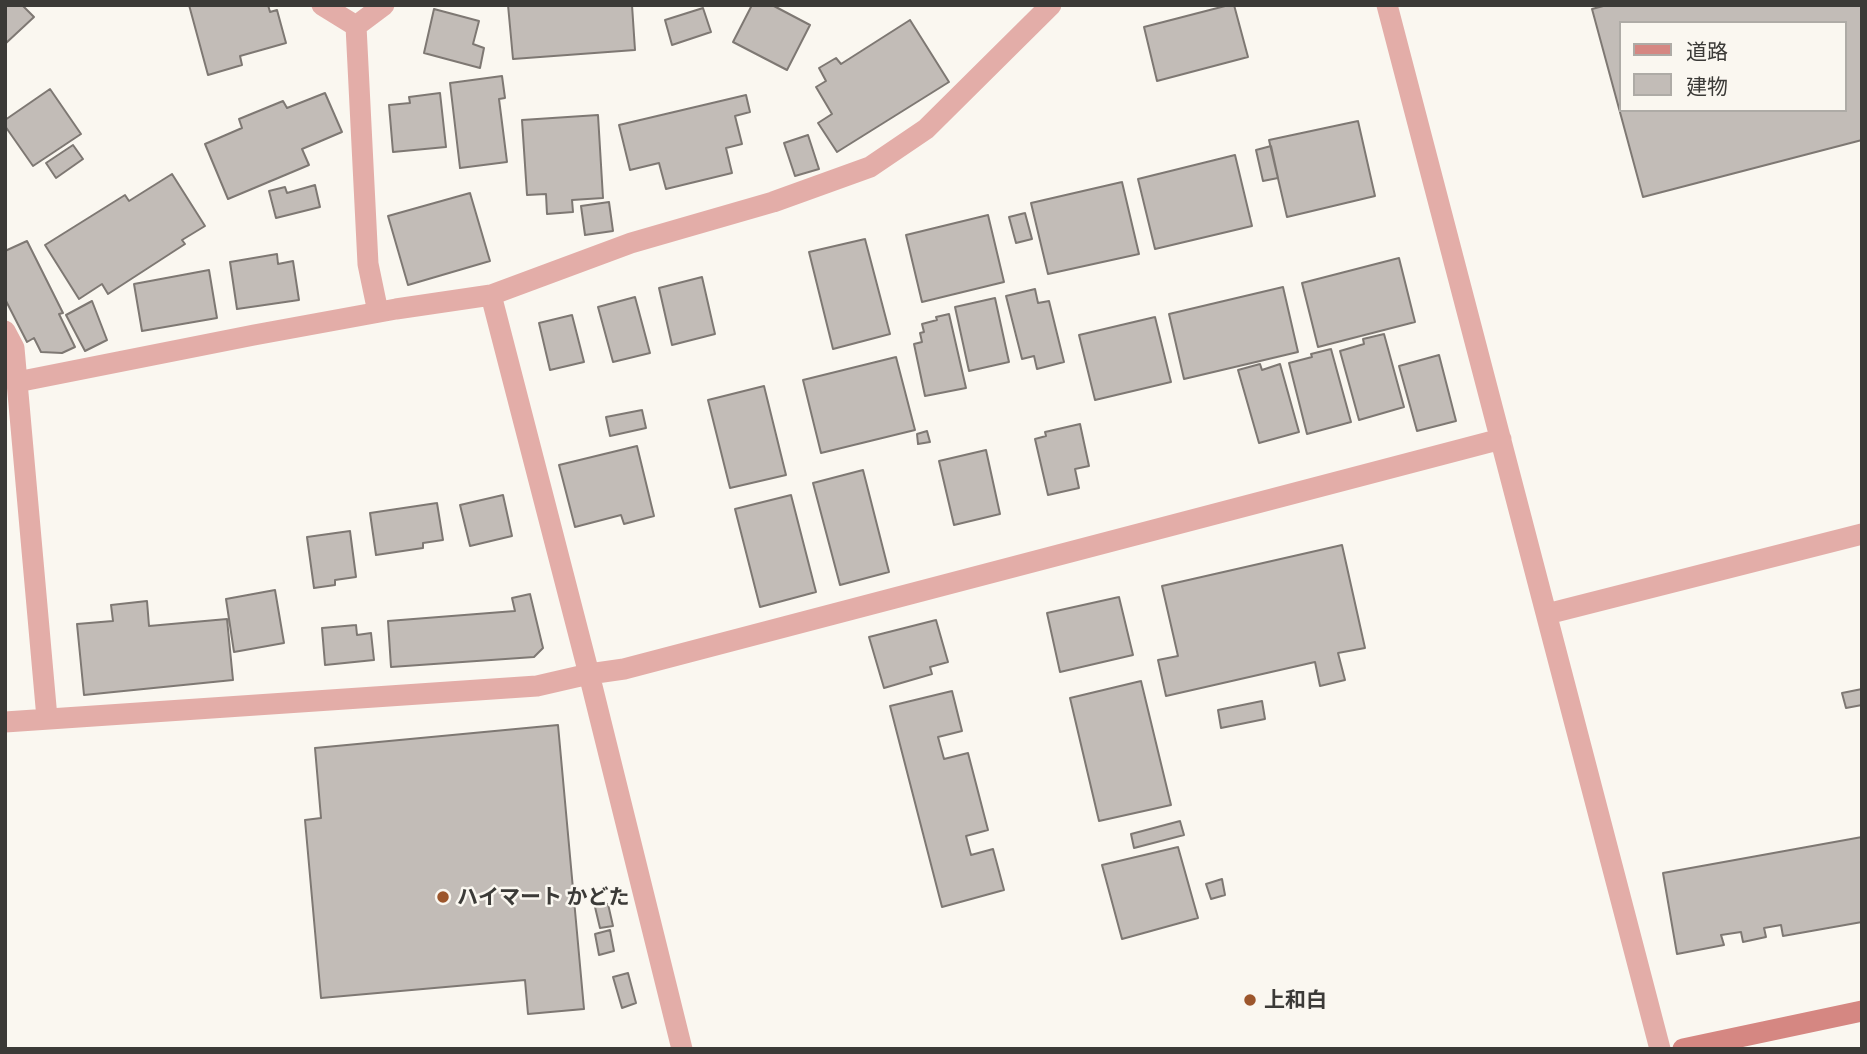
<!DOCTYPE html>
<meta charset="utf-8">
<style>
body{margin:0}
#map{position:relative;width:1867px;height:1054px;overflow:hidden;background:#faf7f0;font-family:"Exo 2","Noto Sans JP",sans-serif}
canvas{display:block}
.frame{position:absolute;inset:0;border:7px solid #3b3a37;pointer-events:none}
.legend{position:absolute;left:1619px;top:21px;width:228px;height:91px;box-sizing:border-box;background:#faf7f0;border:2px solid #aeaba6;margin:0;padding:9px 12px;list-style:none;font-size:21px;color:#3b3a37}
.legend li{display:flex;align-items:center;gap:14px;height:35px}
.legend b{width:35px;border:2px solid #aeaba6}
</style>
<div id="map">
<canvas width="1867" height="1054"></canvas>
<div class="frame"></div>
<ul class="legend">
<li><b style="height:9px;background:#d58782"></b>道路</li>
<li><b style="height:19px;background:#c2bcb7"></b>建物</li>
</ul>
</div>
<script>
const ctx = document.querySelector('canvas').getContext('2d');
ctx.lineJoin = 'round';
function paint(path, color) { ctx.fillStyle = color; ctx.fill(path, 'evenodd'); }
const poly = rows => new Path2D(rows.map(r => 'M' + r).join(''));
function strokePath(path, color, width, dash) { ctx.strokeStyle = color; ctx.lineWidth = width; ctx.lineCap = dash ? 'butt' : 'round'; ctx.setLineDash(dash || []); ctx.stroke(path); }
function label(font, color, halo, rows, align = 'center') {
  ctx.font = font + ' "Exo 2","Noto Sans JP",sans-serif'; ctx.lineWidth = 5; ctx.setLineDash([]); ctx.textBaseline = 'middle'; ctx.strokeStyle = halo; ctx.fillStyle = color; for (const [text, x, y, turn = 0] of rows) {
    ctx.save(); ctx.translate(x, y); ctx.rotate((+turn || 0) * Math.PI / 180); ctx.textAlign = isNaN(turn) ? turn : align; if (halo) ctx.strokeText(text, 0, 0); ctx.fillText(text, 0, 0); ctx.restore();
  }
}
const building = poly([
 [5,5,22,5,34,17,5,44,5,5],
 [189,5,268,5,270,12,277,10,286,43,240,56,242,65,208,75,189,5],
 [508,5,632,5,635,50,513,59,508,5],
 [752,5,772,5,810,25,787,70,733,42,752,5],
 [1229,5,1234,5,1248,57,1157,81,1144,27,1229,5],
 [1607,5,1862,5,1862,140,1643,197,1592,9,1607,5],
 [1620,23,1844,23,1844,110,1620,110,1620,23],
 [703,8,711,32,672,45,665,20,703,8],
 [434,9,479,21,473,44,484,48,480,68,424,53,434,9],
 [910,20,949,82,837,152,818,123,832,114,816,87,826,81,819,68,836,58,841,64,910,20],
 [502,76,505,98,499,99,507,162,460,168,450,83,502,76],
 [50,89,81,134,33,166,5,126,5,120,50,89],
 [325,93,342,132,302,149,309,165,228,199,205,144,242,128,239,119,283,101,287,108,325,93],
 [440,93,446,147,393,152,389,105,410,103,409,97,440,93],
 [746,95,750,112,735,116,742,144,726,148,732,173,666,189,659,163,630,170,619,125,746,95],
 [598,115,603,198,572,200,573,212,547,214,546,194,527,195,522,120,598,115],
 [1358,121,1375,196,1287,217,1269,140,1358,121],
 [808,135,819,169,795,176,784,143,808,135],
 [73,145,83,159,56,178,46,163,73,145],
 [1271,146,1278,178,1263,181,1256,150,1271,146],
 [1235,155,1252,226,1155,249,1138,179,1235,155],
 [172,174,205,226,182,240,185,244,108,294,102,284,79,299,45,245,125,195,129,201,172,174],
 [1122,182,1139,254,1048,274,1031,203,1122,182],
 [315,185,320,207,276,218,269,191,285,187,287,193,315,185],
 [470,193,490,261,408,285,388,216,470,193],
 [609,202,613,231,585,235,581,206,609,202],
 [1025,213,1032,239,1016,243,1009,217,1025,213],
 [988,215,1004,282,922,302,906,235,988,215],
 [865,239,890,334,833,349,809,252,865,239],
 [27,241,63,313,59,314,75,347,62,353,41,352,34,338,27,342,5,299,5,251,27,241],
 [277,254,278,264,293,261,299,300,237,309,230,262,277,254],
 [1399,258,1415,322,1318,347,1302,283,1399,258],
 [209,270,217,318,142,331,134,284,209,270],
 [702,277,715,334,672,345,659,288,702,277],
 [1283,287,1298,352,1184,379,1169,314,1283,287],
 [1035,289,1038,303,1049,301,1064,362,1037,369,1034,356,1022,359,1006,296,1035,289],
 [635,297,650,353,613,362,598,307,635,297],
 [995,298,1009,362,969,371,955,307,995,298],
 [92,301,107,340,85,351,66,315,92,301],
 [949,314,966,388,925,396,914,344,922,342,920,333,924,332,922,324,937,320,936,317,949,314],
 [572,315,584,362,550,370,539,323,572,315],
 [1155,317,1171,382,1095,400,1079,335,1155,317],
 [1384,334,1404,407,1359,420,1340,351,1364,344,1363,339,1384,334],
 [1331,349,1351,422,1307,434,1289,363,1312,357,1311,354,1331,349],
 [1439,355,1456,421,1417,431,1399,366,1439,355],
 [896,357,915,430,821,453,803,380,896,357],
 [1260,364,1262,370,1280,364,1299,432,1259,443,1238,370,1260,364],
 [764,386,786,475,730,488,708,400,764,386],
 [642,410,646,428,610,436,606,417,642,410],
 [1080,424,1089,466,1075,469,1079,488,1048,495,1035,439,1046,436,1045,432,1080,424],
 [927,431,930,442,918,444,917,434,927,431],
 [637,446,654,516,624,524,621,515,575,527,559,465,637,446],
 [986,450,1000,514,954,525,939,461,986,450],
 [863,470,889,572,840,585,813,483,863,470],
 [503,495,512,536,470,546,460,505,503,495],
 [791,495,816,592,760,607,735,509,791,495],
 [437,503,443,540,423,543,423,548,376,555,370,513,437,503],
 [350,531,356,577,335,580,335,585,314,588,307,537,350,531],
 [1342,545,1365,648,1338,653,1345,680,1320,686,1315,662,1166,696,1158,660,1178,656,1162,586,1342,545],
 [275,590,284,643,234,652,226,599,275,590],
 [530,594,543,648,534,657,391,667,388,621,515,611,512,598,530,594],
 [1119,597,1133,655,1060,672,1047,613,1119,597],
 [147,601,149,626,227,619,233,680,84,695,77,624,113,621,111,605,147,601],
 [936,620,948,662,930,667,932,674,884,688,869,637,936,620],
 [356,625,357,635,371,633,374,660,325,665,322,628,356,625],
 [1141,681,1171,805,1099,821,1070,698,1141,681],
 [1862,689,1862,705,1846,708,1842,693,1862,689],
 [952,691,962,731,938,737,944,759,968,753,988,830,966,836,971,855,993,849,1004,890,942,907,890,706,952,691],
 [1262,701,1265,719,1221,728,1218,710,1262,701],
 [558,725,584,1009,528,1014,525,980,321,998,305,820,321,818,315,748,558,725],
 [1180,821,1184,835,1134,848,1131,834,1180,821],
 [1862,837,1862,922,1783,936,1781,925,1764,928,1766,937,1743,942,1741,932,1721,935,1724,945,1677,954,1663,873,1862,837],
 [1178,847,1198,918,1122,939,1102,865,1178,847],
 [1222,879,1225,895,1211,899,1206,884,1222,879],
 [608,904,613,926,600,928,595,907,608,904],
 [610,930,614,951,599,955,595,934,610,930],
 [628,973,636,1003,622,1008,613,977,628,973]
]);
paint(building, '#c2bcb7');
strokePath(building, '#7e7873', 2);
strokePath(poly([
 [322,5,356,26,368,264,378,312],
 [1387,5,1660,1049],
 [356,26,384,5],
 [491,295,589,674,682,1049],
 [5,331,14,348,17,382],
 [1547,614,1862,534],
 [47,718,17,382,254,335,396,309,491,295,631,243,773,202,870,167,926,129,1051,5],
 [5,722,537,686,589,674,624,669,1501,439]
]), '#e3ada8', 21);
strokePath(poly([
 [1683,1049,1862,1011]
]), '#d58782', 21);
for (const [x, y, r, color] of [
 [443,897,7,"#9c562c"],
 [1250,1000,7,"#9c562c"]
]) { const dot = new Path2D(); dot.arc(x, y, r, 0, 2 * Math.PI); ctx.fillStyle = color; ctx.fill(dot); strokePath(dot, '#faf7f0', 2.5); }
label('bold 21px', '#3b3a37', '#faf7f0', [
 ["ハイマート かどた",457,897],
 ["上和白",1264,1000]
], 'left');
</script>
